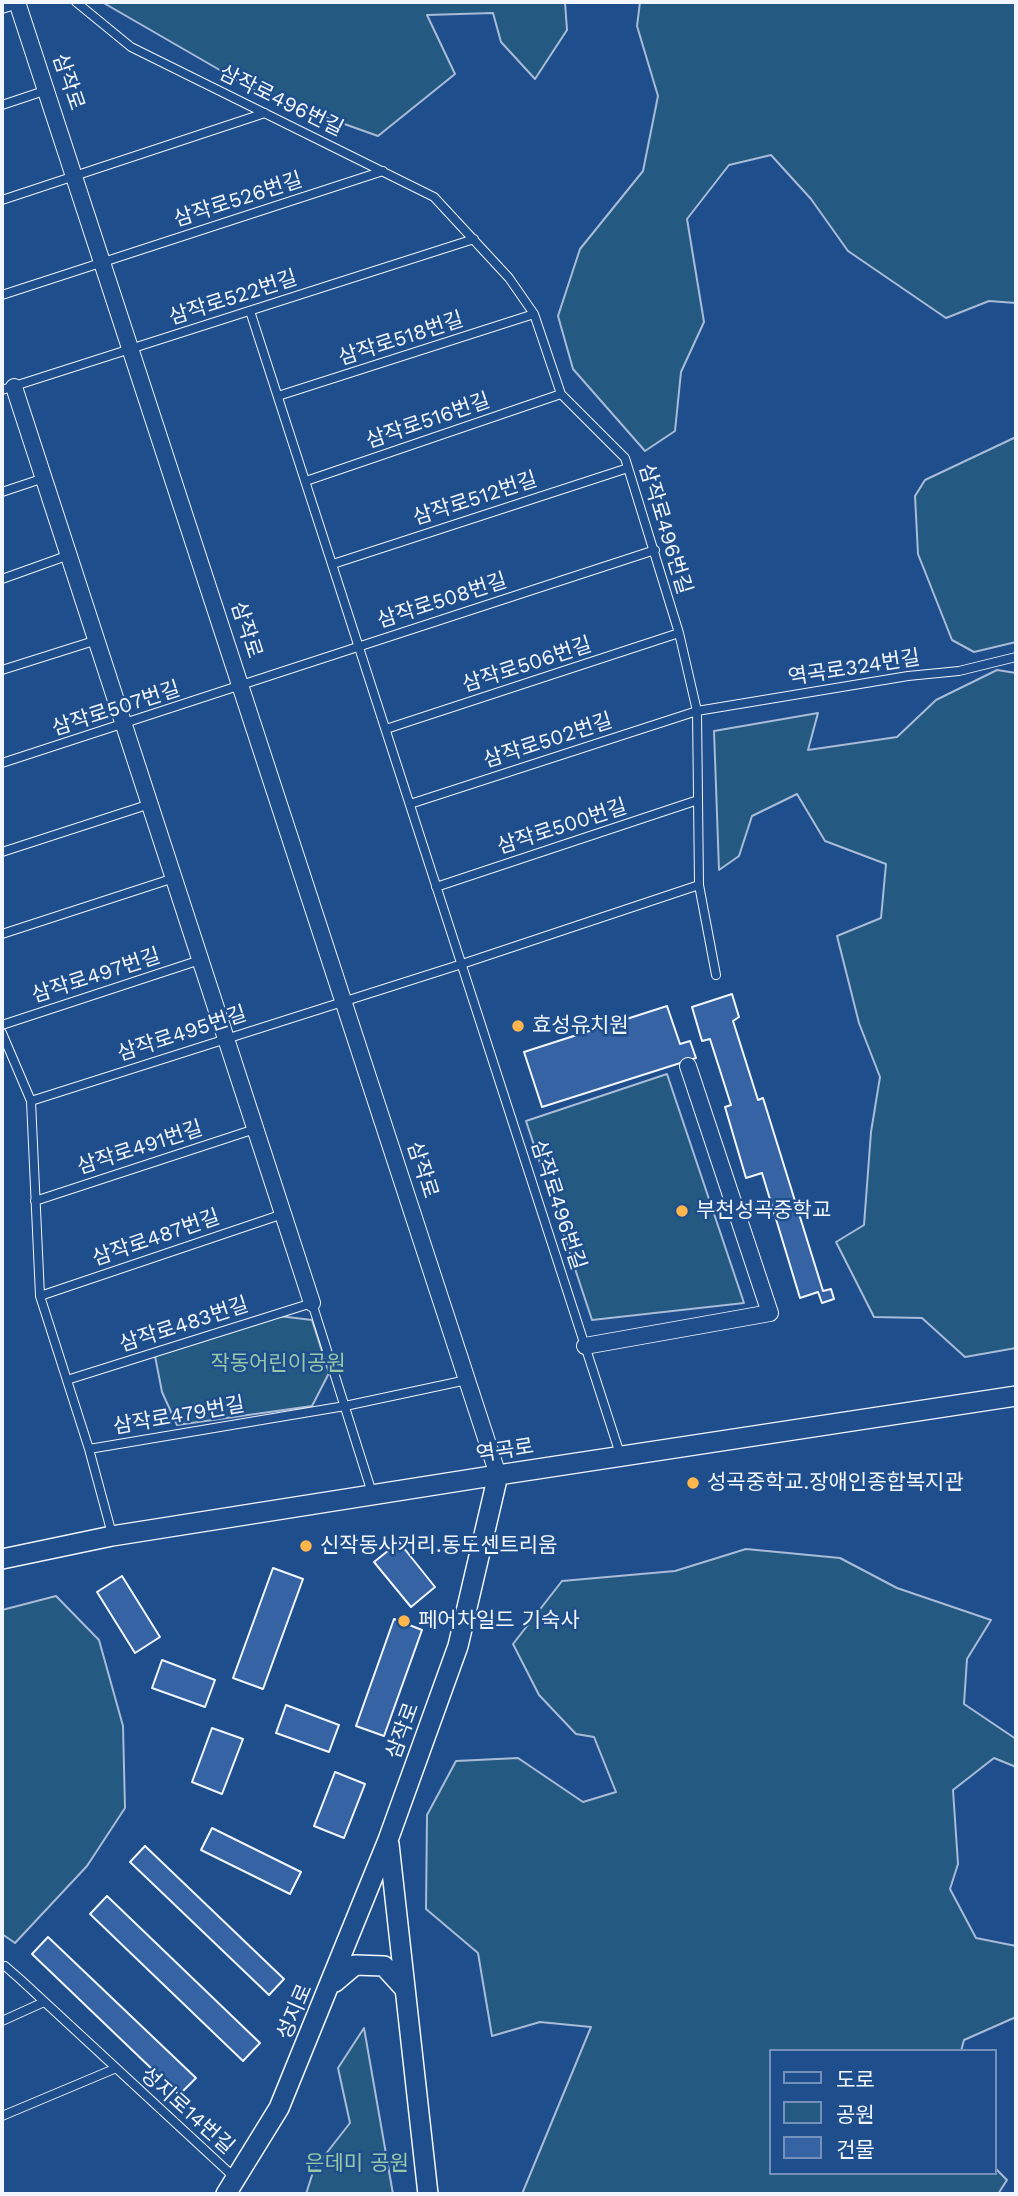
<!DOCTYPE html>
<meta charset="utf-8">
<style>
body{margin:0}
#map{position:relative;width:1018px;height:2196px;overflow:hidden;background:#1f4e8c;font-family:"Work Sans","Noto Sans KR",sans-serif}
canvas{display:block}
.frame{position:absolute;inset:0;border:4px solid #f2f6ff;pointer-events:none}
.legend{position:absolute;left:769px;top:2049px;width:228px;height:126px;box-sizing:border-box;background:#1f4e8c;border:2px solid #7391ba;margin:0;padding:9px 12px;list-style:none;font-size:21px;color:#f2f6ff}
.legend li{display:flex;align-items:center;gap:14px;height:35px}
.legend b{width:35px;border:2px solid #7391ba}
</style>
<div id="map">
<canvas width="1018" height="2196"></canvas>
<div class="frame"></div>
<ul class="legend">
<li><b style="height:9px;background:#1f4e8c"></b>도로</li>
<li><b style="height:19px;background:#245a82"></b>공원</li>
<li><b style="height:19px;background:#3563a3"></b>건물</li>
</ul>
</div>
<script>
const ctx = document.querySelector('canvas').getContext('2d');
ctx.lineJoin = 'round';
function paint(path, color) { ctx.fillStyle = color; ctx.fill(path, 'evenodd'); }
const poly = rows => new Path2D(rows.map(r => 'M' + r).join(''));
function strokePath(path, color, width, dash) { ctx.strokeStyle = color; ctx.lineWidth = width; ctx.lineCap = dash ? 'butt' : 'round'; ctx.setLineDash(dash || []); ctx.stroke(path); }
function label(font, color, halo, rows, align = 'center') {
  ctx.font = font + ' "Work Sans","Noto Sans KR",sans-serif'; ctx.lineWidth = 5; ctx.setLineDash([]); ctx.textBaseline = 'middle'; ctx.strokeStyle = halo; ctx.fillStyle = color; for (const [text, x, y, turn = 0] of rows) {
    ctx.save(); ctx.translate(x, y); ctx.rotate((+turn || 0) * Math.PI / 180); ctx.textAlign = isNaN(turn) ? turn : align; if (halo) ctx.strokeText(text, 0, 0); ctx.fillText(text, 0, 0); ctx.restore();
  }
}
const green = poly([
 [102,2,565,2,567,30,535,79,501,42,493,13,427,15,455,74,378,136,263,95,102,2],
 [640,2,1016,2,1016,303,989,301,946,318,848,251,811,199,771,155,729,165,687,219,704,322,681,372,675,431,645,451,573,369,558,316,580,249,643,171,658,96,637,26,640,2],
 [1016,437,1016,642,974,652,952,640,918,554,915,496,925,480,1016,437],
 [997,670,1016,673,1016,1348,965,1357,922,1318,874,1317,836,1242,864,1225,871,1132,880,1077,859,1023,837,936,881,918,886,864,825,841,797,794,752,816,739,856,719,870,714,731,818,713,808,750,897,737,936,700,997,670],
 [667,1074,744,1303,592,1320,526,1121,667,1074],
 [279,1316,312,1320,329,1373,312,1406,177,1425,162,1392,155,1356,279,1316],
 [746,1549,840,1558,897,1588,991,1620,967,1659,964,1704,1016,1739,1016,1767,994,1758,953,1790,958,1864,950,1889,976,1938,1016,1946,1016,2017,964,2040,961,2051,771,2051,771,2173,995,2173,995,2168,1007,2180,998,2194,522,2194,591,2027,540,2022,492,2036,478,1953,426,1909,427,1815,456,1761,518,1758,583,1802,616,1792,594,1737,576,1734,539,1695,513,1644,562,1581,675,1571,746,1549],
 [56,1596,99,1640,123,1726,125,1808,87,1866,15,1943,2,1934,2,1610,56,1596],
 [364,2028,393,2194,306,2194,314,2169,350,2123,338,2068,364,2028]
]);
paint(green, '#245a82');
strokePath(green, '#a8bbd7', 2);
const building = poly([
 [732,994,739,1017,733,1021,758,1100,763,1098,823,1291,831,1289,834,1299,822,1303,818,1292,800,1298,762,1173,746,1178,725,1107,731,1105,710,1039,702,1041,692,1007,732,994],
 [667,1006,680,1044,690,1041,696,1058,542,1107,524,1052,667,1006],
 [399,1542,435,1587,411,1607,374,1562,399,1542],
 [273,1568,303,1579,263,1689,233,1678,273,1568],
 [122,1576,160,1637,135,1653,97,1592,122,1576],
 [394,1619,422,1630,384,1736,356,1726,394,1619],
 [162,1660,215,1680,205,1707,152,1688,162,1660],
 [286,1705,339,1725,329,1752,276,1733,286,1705],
 [212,1728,243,1739,222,1794,192,1782,212,1728],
 [335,1772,365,1784,344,1838,314,1826,335,1772],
 [212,1828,301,1872,290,1894,201,1850,212,1828],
 [145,1846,284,1979,269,1995,130,1862,145,1846],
 [107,1896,260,2043,243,2061,90,1914,107,1896],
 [48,1937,196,2078,179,2095,32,1954,48,1937]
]);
paint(building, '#3563a3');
strokePath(building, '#f2f6ff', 2);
const service = poly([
 [76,2,131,47,434,197,509,278,534,314,561,394,625,458,679,633,697,711,699,885,716,975],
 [2,9,18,4],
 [2,105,47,90],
 [2,200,265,113],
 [2,295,383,171],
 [250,311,621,1457],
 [2,390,474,239],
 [278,396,534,314],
 [306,481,561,394],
 [2,492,44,478],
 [333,564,628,468],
 [2,579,69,555],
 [2,670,97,640],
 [386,729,679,633],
 [2,763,655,550],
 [410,804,697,711,908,676,959,671,1016,657],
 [2,852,150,804],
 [436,887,698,800],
 [2,934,174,878],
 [2,1025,200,960],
 [2,1033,31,1101,40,1296,89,1449,112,1534],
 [31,1101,462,964,699,885],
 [35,1201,255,1129],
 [40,1296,283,1214],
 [67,1380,312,1303,373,1496],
 [89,1449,345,1406,467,1380],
 [2,1967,5,1966,21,1980,234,2177],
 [2,2021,44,2002],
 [2,2116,114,2069]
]);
const minor = poly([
 [17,2,498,1475],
 [14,387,312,1303],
 [585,1346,770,1313,688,1066]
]);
const tertiary = poly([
 [2,1559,112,1536,498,1475,1016,1396],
 [389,1844,428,2194],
 [335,1982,355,1965,384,1966,404,1988],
 [226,2194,279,2108,388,1840,458,1646,498,1475]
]);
strokePath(service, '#f2f6ff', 10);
strokePath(minor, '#f2f6ff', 18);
strokePath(tertiary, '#f2f6ff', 22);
strokePath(service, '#1f4e8c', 8);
strokePath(minor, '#1f4e8c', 16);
strokePath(tertiary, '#1f4e8c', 19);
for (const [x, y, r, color] of [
 [518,1026,7,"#ffb74d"],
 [682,1211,7,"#ffb74d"],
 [693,1483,7,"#ffb74d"],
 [306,1546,7,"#ffb74d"],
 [404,1621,7,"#ffb74d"]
]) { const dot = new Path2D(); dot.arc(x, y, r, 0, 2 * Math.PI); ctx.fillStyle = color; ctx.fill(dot); strokePath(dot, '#1f4e8c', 2.5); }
label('21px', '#f2f6ff', '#1f4e8c', [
 ["삼작로",68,82,71],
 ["삼작로496번길",281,101,26],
 ["삼작로526번길",238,200,-18],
 ["삼작로522번길",233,298,-18],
 ["삼작로518번길",401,339,-18],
 ["삼작로516번길",428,421,-19],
 ["삼작로512번길",475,499,-18],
 ["삼작로496번길",665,529,73],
 ["삼작로508번길",442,601,-18],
 ["삼작로",246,630,72],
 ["삼작로506번길",527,665,-18],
 ["역곡로324번길",854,668,-9],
 ["삼작로507번길",116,709,-18],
 ["삼작로502번길",548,741,-18],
 ["삼작로500번길",562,827,-18],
 ["삼작로497번길",96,976,-18],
 ["삼작로495번길",182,1034,-18],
 ["삼작로491번길",140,1148,-18],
 ["삼작로",422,1170,72],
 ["삼작로496번길",558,1205,72],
 ["삼작로487번길",156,1238,-19],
 ["삼작로483번길",184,1325,-18],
 ["삼작로479번길",179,1416,-10],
 ["역곡로",505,1451,-9],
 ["삼작로",403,1731,-70],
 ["성지로",295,2012,-67],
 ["성지로14번길",187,2111,42]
]);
label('21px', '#f2f6ff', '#1f4e8c', [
 ["효성유치원",532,1026],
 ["부천성곡중학교",696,1211],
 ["성곡중학교.장애인종합복지관",707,1483],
 ["신작동사거리.동도센트리움",320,1546],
 ["페어차일드 기숙사",418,1621]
], 'left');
label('21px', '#97c8a6', '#1f4e8c', [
 ["작동어린이공원",278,1364],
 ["은데미 공원",357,2164]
]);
</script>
